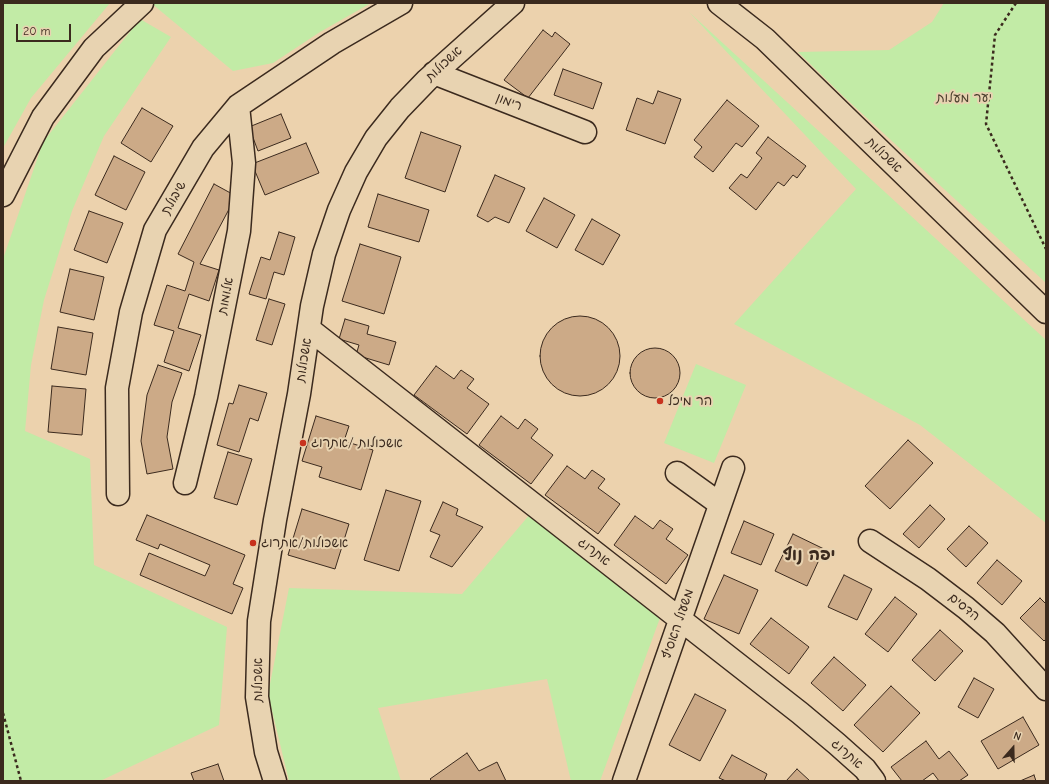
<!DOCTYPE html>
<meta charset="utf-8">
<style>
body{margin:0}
#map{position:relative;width:1049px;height:784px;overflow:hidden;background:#ecd2ad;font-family:"Comic Neue",sans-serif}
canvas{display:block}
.frame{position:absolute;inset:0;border:4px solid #3b2a1e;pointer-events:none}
.north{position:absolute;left:993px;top:728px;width:40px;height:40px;-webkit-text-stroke:3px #e8d3b1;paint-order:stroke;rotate:20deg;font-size:11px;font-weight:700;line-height:16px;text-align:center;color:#3b2a1e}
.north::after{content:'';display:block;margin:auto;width:14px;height:18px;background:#3b2a1e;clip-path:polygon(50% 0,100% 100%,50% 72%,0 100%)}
.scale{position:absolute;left:16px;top:24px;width:55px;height:18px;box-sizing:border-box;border:2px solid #3b2a1e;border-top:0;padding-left:5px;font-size:12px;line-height:14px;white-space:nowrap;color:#3b2a1e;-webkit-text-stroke:3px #e8d3b1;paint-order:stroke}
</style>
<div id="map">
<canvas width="1049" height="784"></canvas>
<div class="frame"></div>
<div class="north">N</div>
<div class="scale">20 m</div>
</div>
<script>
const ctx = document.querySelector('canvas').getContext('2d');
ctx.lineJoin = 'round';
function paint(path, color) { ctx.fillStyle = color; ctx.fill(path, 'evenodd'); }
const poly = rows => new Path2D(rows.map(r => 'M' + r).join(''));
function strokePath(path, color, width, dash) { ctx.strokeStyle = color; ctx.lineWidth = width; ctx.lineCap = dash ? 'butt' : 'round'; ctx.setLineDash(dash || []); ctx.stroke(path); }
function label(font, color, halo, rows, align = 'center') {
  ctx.font = font + ' "Comic Neue","Playpen Sans Hebrew",sans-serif'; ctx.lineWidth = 4; ctx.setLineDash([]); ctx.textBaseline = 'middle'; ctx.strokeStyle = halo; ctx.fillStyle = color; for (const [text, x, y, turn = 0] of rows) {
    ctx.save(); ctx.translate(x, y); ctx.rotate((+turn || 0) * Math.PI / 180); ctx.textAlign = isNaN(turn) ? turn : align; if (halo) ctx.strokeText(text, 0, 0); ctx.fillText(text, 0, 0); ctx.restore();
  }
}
paint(poly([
 [3,3,110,3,31,98,3,148],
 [151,3,371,3,320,32,273,63,233,71],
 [944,3,1046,3,1046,283,842,95,798,52,889,50,932,22],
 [689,12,1046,340,1046,523,920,425,734,324,856,189],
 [140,19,171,37,104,136,72,211,44,300,31,365,25,431,90,459,94,565,227,627,219,725,100,781,3,781,3,259,43,142],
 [696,364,746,385,714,463,664,443],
 [531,513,660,618,600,781,571,781,547,679,378,708,401,781,289,781,268,694,289,588,462,594]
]), '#c2eba6');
const building = poly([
 [543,30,552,37,555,32,570,44,528,98,504,80,543,30],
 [563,69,602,83,593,109,554,95,563,69],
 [658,91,681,99,665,144,626,130,637,98,653,104,658,91],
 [727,100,759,126,742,147,736,143,713,172,694,157,702,147,694,140,727,100],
 [142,108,173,126,151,162,121,143,142,108],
 [281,114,291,138,258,151,249,127,281,114],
 [421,132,461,146,445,192,405,178,421,132],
 [768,137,806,166,797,178,793,175,784,186,778,182,756,210,729,188,741,174,747,178,762,158,756,153,768,137],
 [306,143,319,173,265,195,252,164,306,143],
 [114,156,145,172,126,210,95,195,114,156],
 [495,175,525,188,509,223,495,217,488,222,477,216,495,175],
 [214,184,236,196,200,264,219,270,209,301,189,294,178,328,201,335,189,371,164,362,174,331,154,325,167,285,185,291,194,262,178,254,214,184],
 [378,194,429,210,419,242,368,227,378,194],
 [544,198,575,215,557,248,526,231,544,198],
 [89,211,123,223,107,263,74,250,89,211],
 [592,219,620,235,603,265,575,250,592,219],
 [279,232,295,237,284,275,274,272,266,299,249,294,261,257,270,260,279,232],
 [360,244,401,257,384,314,342,301,360,244],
 [70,269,104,277,94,320,60,312,70,269],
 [269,299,285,304,272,345,256,340,269,299],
 '540 356a40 40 0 1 1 80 0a40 40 0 1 1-80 0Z',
 [345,319,369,326,367,334,396,342,389,365,356,355,359,345,339,339,345,319],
 [58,327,93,333,86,375,51,369,58,327],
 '630 373a25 25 0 1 1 50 0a25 25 0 1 1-50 0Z',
 [158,365,182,373,172,402,167,437,173,469,147,474,141,441,147,395,158,365],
 [436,366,454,379,461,370,474,379,467,388,489,404,467,434,414,395,436,366],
 [239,385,267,393,258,421,250,418,239,452,217,445,229,403,233,404,239,385],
 [52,386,86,389,82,435,48,432,52,386],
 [316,416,349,426,344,441,373,450,361,490,319,477,322,467,302,461,316,416],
 [501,416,518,429,525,419,538,429,531,438,553,455,531,484,479,445,501,416],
 [908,440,933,463,890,509,865,486,908,440],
 [228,452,252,459,237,505,214,498,228,452],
 [567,466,585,479,592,470,605,479,598,488,620,504,598,534,545,495,567,466],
 [386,490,421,501,399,571,364,560,386,490],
 [443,502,458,509,456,515,483,527,452,567,430,557,440,535,430,531,443,502],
 [930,505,945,519,919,548,903,534,930,505],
 [302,509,349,524,335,569,288,555,302,509],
 [147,515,245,555,233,584,243,588,232,614,140,575,149,553,205,576,210,565,160,544,158,549,136,540,147,515],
 [635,516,653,529,660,520,673,529,666,539,688,555,666,584,614,545,635,516],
 [744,521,774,534,761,565,731,553,744,521],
 [969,526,988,543,966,567,947,549,969,526],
 [793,534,824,549,807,586,775,571,793,534],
 [997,560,1022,581,1002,605,977,583,997,560],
 [724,575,758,590,739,634,704,619,724,575],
 [844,575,872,589,857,620,828,607,844,575],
 [895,597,917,614,888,652,865,634,895,597],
 [1040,598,1046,604,1046,639,1044,641,1020,618,1040,598],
 [771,618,809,647,789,674,750,644,771,618],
 [940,630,963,651,935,681,912,660,940,630],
 [834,657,866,685,843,711,811,683,834,657],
 [974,678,994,689,978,718,958,707,974,678],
 [891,686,920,713,883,752,854,725,891,686],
 [695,694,726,710,700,761,669,745,695,694],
 [1023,717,1039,745,998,769,981,741,1023,717],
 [926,741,939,759,949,751,968,775,959,781,939,781,933,773,922,781,902,781,891,767,926,741],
 [467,753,479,771,497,762,506,781,432,781,430,779,467,753],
 [732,755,767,774,764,781,726,781,719,778,732,755],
 [218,764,224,781,194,781,191,773,218,764],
 [797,769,810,781,786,781,797,769],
 [1034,775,1036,781,1020,781,1034,775]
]);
paint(building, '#ccaa87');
strokePath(building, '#3b2a1e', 1);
const minor = poly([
 [719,3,765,39,1046,312],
 [434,73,585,132],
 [3,195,43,117,94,48,142,3],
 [309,329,800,713,837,744,865,769,874,781],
 [677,473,720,504],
 [185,483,206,397,239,231,244,163,238,106],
 [118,494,117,388,131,312,155,230,203,148,238,106,332,43,401,3],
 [870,541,928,579,966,608,995,633,1046,689],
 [275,781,266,752,257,697,259,621,275,520,299,394,312,306,324,254,339,210,356,172,376,138,400,108,427,80,513,3],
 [624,781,733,468]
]);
strokePath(minor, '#3b2a1e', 25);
strokePath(poly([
 [1016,3,995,35,986,124,1046,249],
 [3,713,21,781]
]), '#3b2a1e', 2.5, [3, 3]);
strokePath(minor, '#e8d3b1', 22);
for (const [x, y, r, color] of [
 [660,401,4,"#c8321e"],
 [303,443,4,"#c8321e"],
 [253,543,4,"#c8321e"]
]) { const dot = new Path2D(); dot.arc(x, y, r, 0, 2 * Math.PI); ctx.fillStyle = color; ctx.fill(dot); strokePath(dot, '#e8d3b1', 1.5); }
label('13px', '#3b2a1e', '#e8d3b1', [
 ["אשכולות",444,64,-43],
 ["רימון",509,102,21],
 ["אשכולות",884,155,44],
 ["שיבולת",174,198,-60],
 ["אלומות",226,296,-79],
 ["אשכולות",304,360,-81],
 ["אתרוג",594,552,38],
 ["הדסים",964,607,39],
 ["משעול האסיף",678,624,-71],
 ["אשכולות",258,680,-90],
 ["אתרוג",847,754,42]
]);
label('13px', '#483d2c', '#e8d3b1', [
 ["יער מעלות",964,98]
]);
label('13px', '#3b2a1e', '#e8d3b1', [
 ["הר מיכל",668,401],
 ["אשכולות /אתרוג",311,443],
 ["אשכולות/אתרוג",261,543]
], 'left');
label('bold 17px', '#3b2a1e', '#e8d3b1', [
 ["יפה נוף",809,555]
]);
</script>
